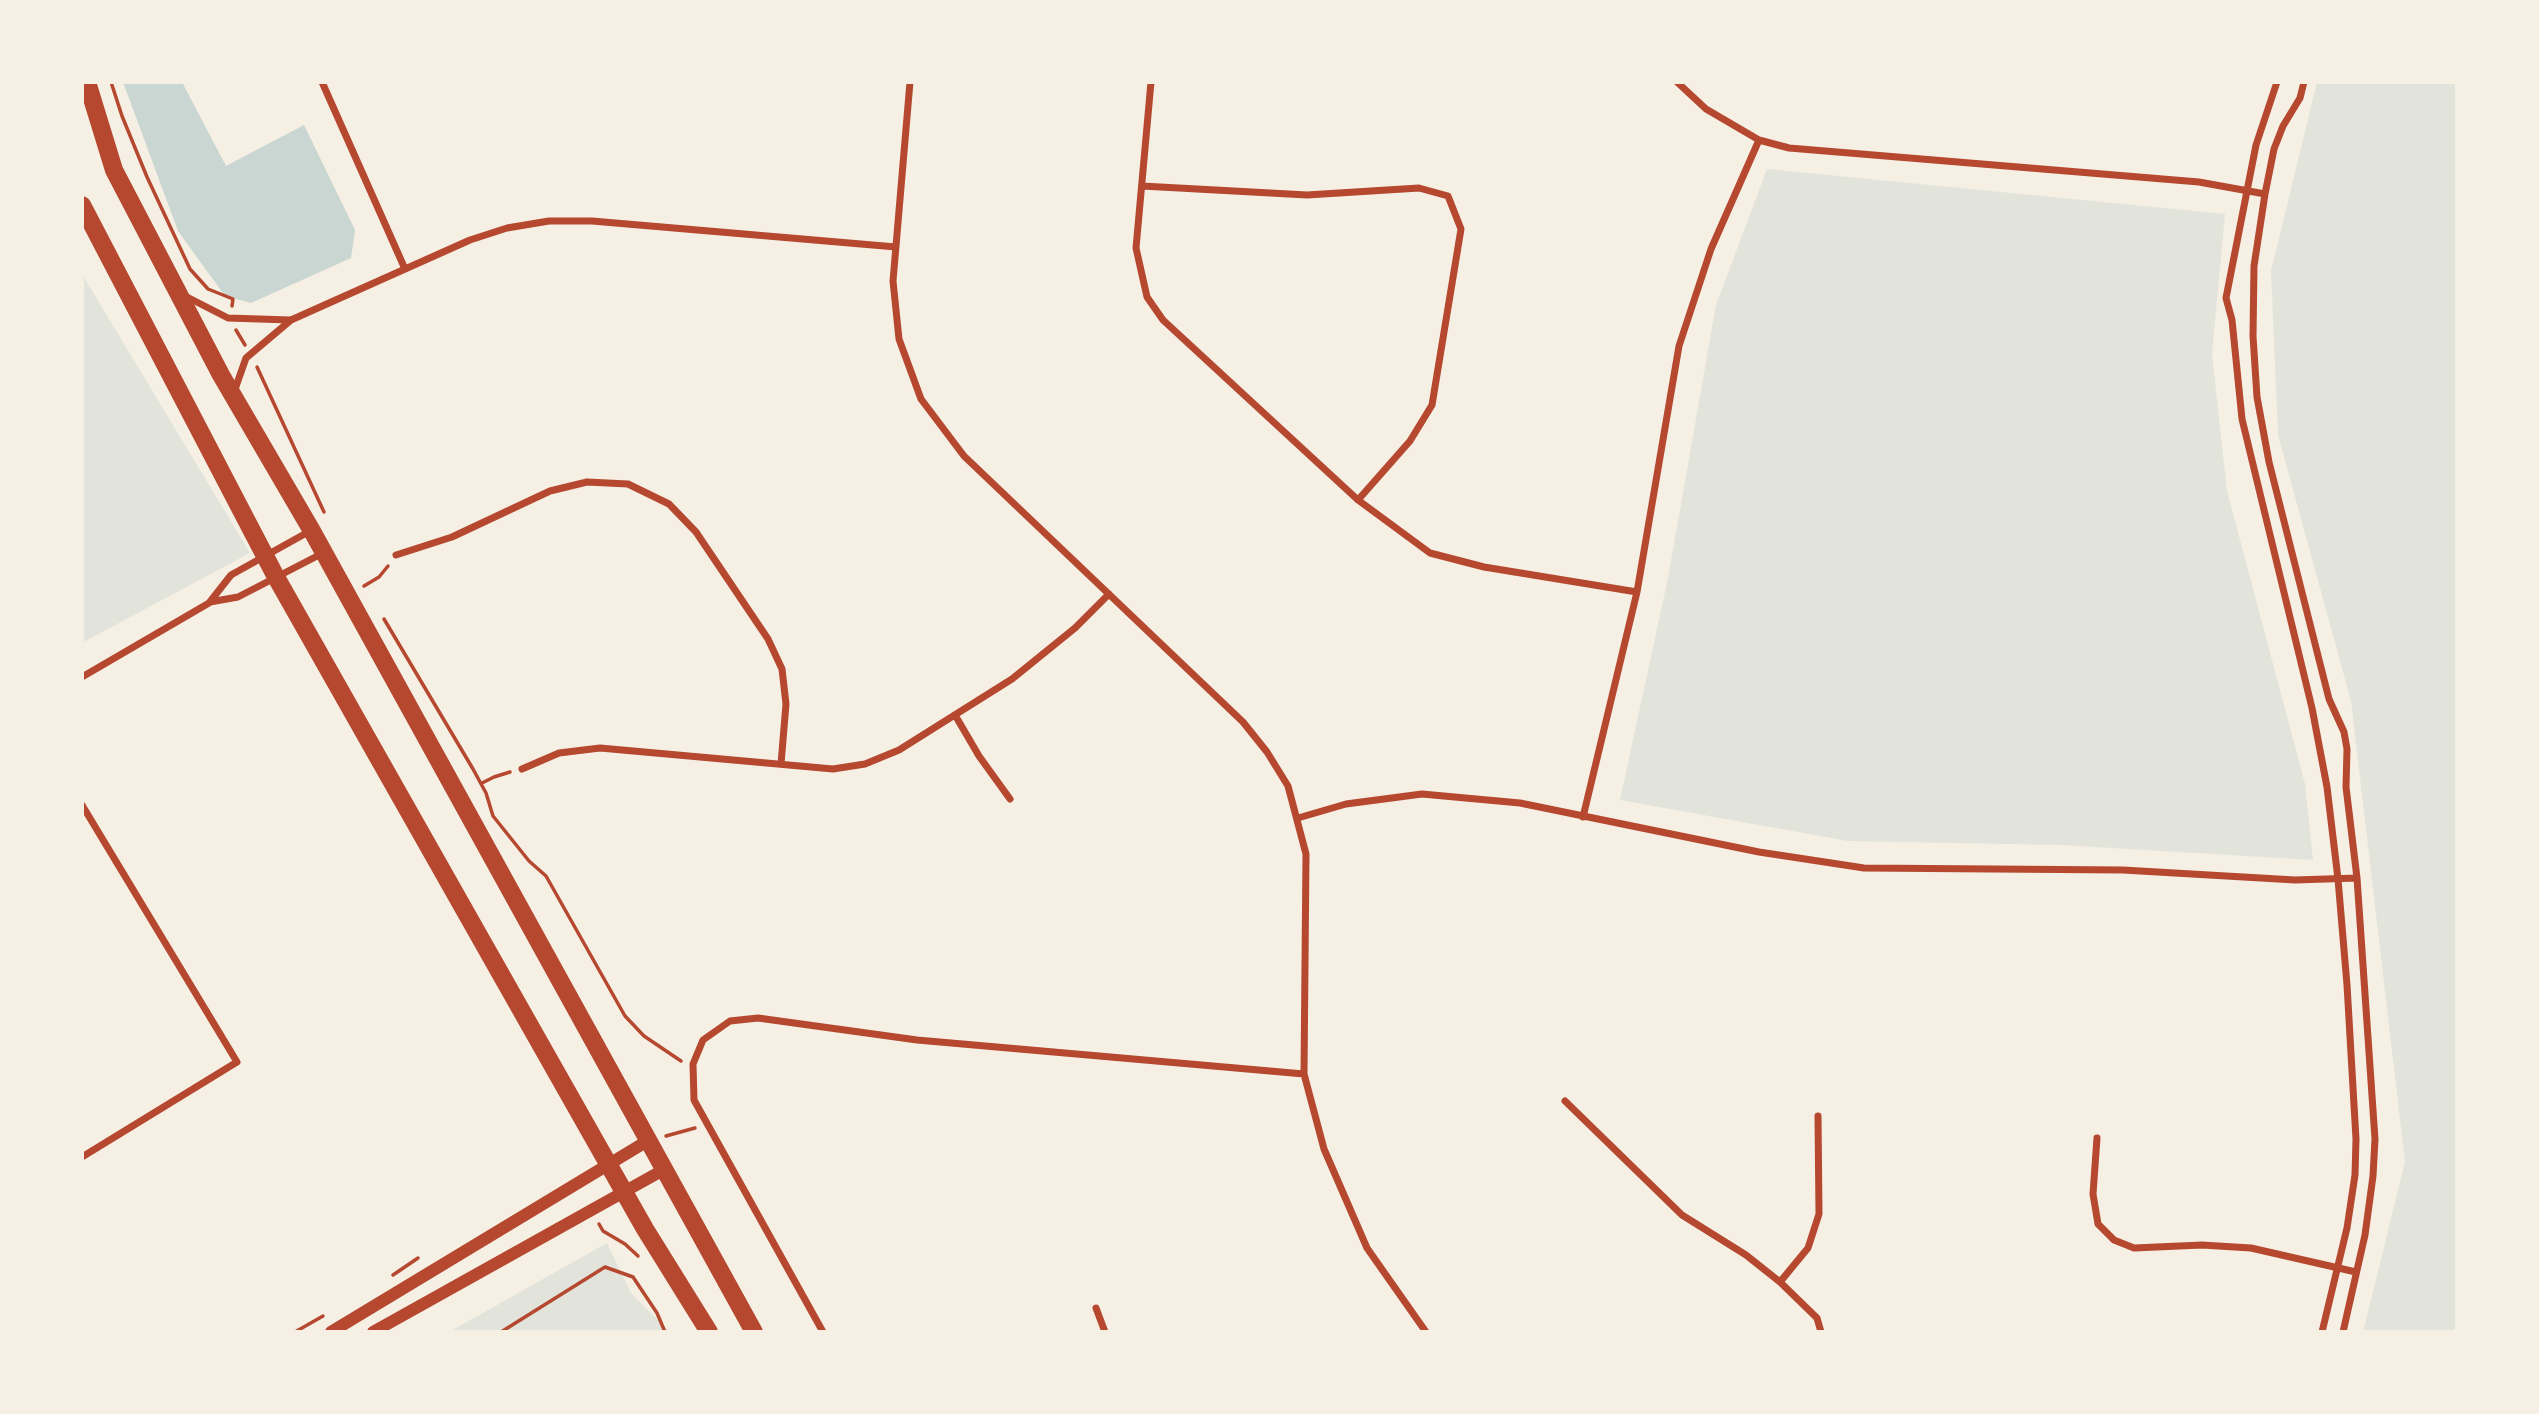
<!DOCTYPE html>
<style>
body{margin:0}
#map{position:relative;width:2539px;height:1414px;overflow:hidden;background:#f6efe4;font-family:Arial,sans-serif}
canvas{display:block}
.frame{position:absolute;inset:0;border:84px solid #f6efe4;pointer-events:none}
</style>
<div id="map">
<canvas width="2539" height="1414"></canvas>
<div class="frame"></div>
</div>
<script>
const ctx = document.querySelector('canvas').getContext('2d');
ctx.lineJoin = 'round';
function paint(path, color) { ctx.fillStyle = color; ctx.fill(path, 'evenodd'); }
const poly = rows => new Path2D(rows.map(r => 'M' + r).join(''));
function strokePath(path, color, width, dash) { ctx.strokeStyle = color; ctx.lineWidth = width; ctx.lineCap = dash ? 'butt' : 'round'; ctx.setLineDash(dash || []); ctx.stroke(path); }
paint(poly([
 [2317,82,2457,82,2457,1332,2363,1332,2405,1162,2351,701,2278,435,2271,271],
 [1767,169,2225,214,2212,354,2227,491,2305,784,2313,860,2061,845,1848,841,1620,800,1668,578,1716,305],
 [82,274,250,553,82,643],
 [607,1243,631,1293,670,1332,449,1332]
]), '#e2e4dc');
paint(poly([
 [123,82,182,82,226,166,304,125,355,230,351,258,251,303,225,296,178,231]
]), '#c9d6d2');
strokePath(poly([
 [111,82,122,116,147,177,190,269,208,289,233,299,232,306],
 [236,330,245,345],
 [257,367,324,512],
 [364,586,379,577,388,566],
 [384,619,473,769,486,793,493,816,529,861,546,876,625,1016,644,1036,681,1061],
 [482,783,494,777,510,772],
 [666,1136,695,1128],
 [599,1224,603,1231,625,1244,638,1256],
 [393,1275,418,1258],
 [295,1332,323,1316],
 [501,1332,605,1267,633,1277,657,1313,665,1332]
]), '#b5482f', 3.5);
strokePath(poly([
 [322,82,405,269],
 [910,82,893,281,899,339,921,399,964,456,1243,722,1267,752,1288,786,1306,854,1304,1074,1324,1149,1367,1248,1426,1332],
 [1151,82,1136,248,1147,297,1163,320,1358,500,1430,553,1484,567,1637,592],
 [1677,82,1706,109,1759,140,1789,148,2199,182,2265,194],
 [2277,82,2256,145,2226,298,2232,320,2242,419,2312,708,2327,787,2338,879,2347,985,2356,1139,2355,1175,2347,1228,2322,1332],
 [2304,82,2300,98,2283,126,2274,149,2265,194,2254,266,2253,336,2257,397,2269,462,2329,699,2344,732,2347,749,2346,787,2357,878,2375,1139,2373,1176,2365,1235,2343,1332],
 [1142,186,1307,195,1419,188,1448,196,1461,229,1432,405,1410,441,1358,500],
 [185,296,228,318,290,320],
 [234,392,246,358,291,320,470,240,507,228,549,221,592,221,896,247],
 [396,555,452,537,550,491,587,482,628,484,669,504,696,532,768,639,782,669,786,704,781,764],
 [210,602,238,597,323,553],
 [82,677,209,603,231,575,310,531],
 [955,715,979,756,1010,799],
 [522,769,559,753,600,748,833,769,865,764,899,750,1012,679,1075,628,1109,594],
 [82,805,237,1062,82,1157],
 [1583,817,1637,592,1679,346,1711,249,1759,140],
 [1298,818,1346,804,1422,794,1520,803,1759,852,1864,868,2123,870,2295,880,2357,878],
 [1565,1101,1682,1215,1746,1255,1780,1282,1817,1318,1821,1332],
 [2097,1138,2093,1194,2098,1224,2114,1240,2134,1248,2202,1245,2251,1248,2356,1272],
 [1780,1282,1808,1248,1819,1214,1818,1116],
 [1096,1308,1105,1332],
 [823,1332,694,1100,693,1064,703,1040,730,1021,758,1018,917,1040,1304,1074]
]), '#b5482f', 7);
strokePath(poly([
 [331,1332,649,1140],
 [373,1332,665,1169]
]), '#b5482f', 12);
strokePath(poly([
 [87,82,114,170,221,375,312,531,754,1332],
 [82,205,276,577,645,1229,709,1332]
]), '#b5482f', 18);
</script>
